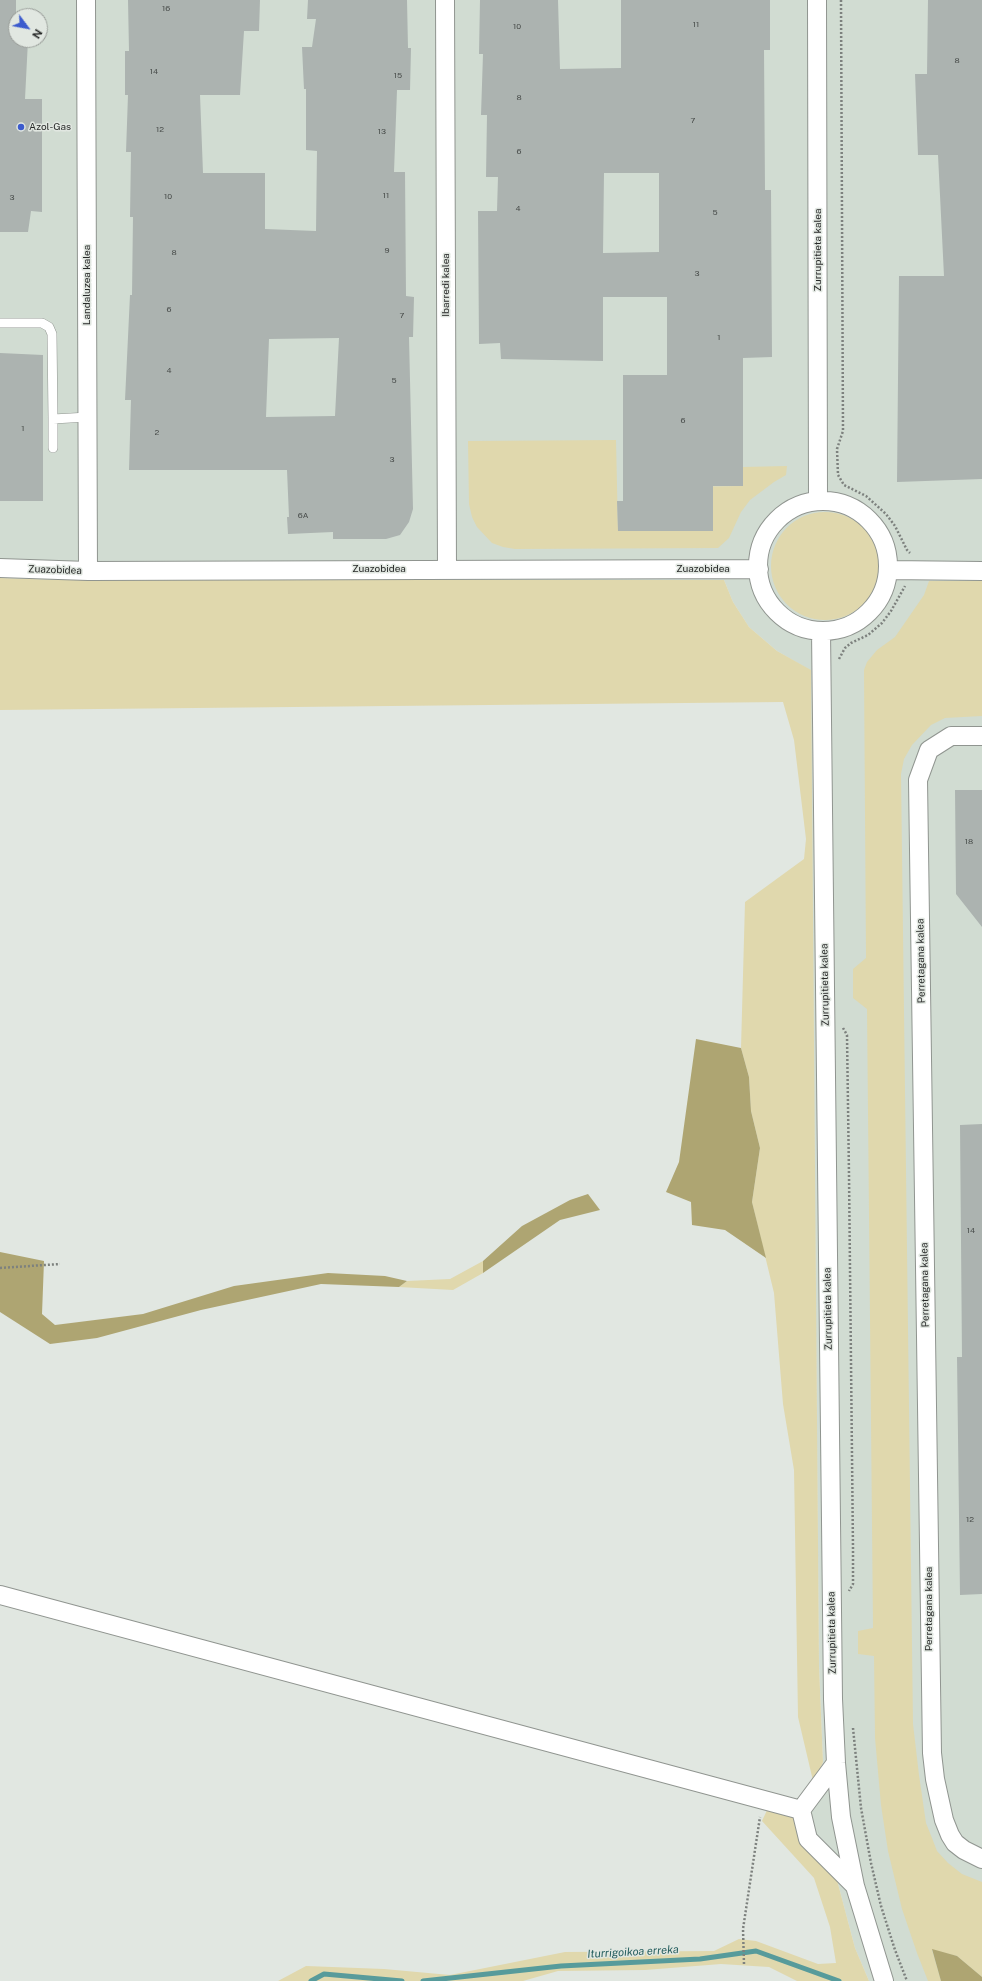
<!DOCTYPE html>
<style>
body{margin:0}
#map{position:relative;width:982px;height:1981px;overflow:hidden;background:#e1e7e1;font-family:"Public Sans",sans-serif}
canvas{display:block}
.north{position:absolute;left:8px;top:8px;width:40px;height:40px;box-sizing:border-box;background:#e1e7e1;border:1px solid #979b97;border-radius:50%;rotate:122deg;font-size:11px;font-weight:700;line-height:16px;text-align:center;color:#272928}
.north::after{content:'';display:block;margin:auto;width:14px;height:18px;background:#3c5bcd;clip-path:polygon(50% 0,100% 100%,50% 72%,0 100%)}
</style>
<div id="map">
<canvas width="982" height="1981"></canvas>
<div class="north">N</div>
</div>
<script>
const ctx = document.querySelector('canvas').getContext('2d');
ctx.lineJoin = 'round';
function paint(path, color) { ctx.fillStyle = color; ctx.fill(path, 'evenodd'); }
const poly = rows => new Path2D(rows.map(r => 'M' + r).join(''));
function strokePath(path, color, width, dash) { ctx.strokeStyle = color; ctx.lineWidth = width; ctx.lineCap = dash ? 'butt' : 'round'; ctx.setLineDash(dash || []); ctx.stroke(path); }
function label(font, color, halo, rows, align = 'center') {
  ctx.font = font + ' "Public Sans",sans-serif'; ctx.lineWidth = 3; ctx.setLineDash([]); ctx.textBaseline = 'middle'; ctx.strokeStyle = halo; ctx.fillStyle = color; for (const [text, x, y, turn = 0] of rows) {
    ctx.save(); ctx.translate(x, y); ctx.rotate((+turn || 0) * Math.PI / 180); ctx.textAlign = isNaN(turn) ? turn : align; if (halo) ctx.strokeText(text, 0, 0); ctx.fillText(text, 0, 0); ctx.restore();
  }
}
paint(poly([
 [0,0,982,0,982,1981,869,1981,855,1948,837,1880,814,1858,794,1819,783,1806,783,1799,797,1799,806,1797,823,1762,819,1666,810,670,777,651,749,627,733,602,724,580,59,580,0,578],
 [16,16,40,16,40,40,16,40]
]), '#d1dcd2');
paint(poly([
 [616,440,618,531,713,531,713,500,666,500,666,487,743,486,743,467,787,466,786,475,774,482,750,500,741,512,729,538,718,548,515,549,503,547,492,543,477,527,472,517,469,504,468,441],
 '771 566a54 54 0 1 1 108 0a54 54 0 1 1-108 0Z',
 [0,578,59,580,724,580,733,602,749,627,777,651,811,670,819,1666,823,1762,814,1785,798,1717,794,1470,783,1404,774,1293,752,1202,760,1148,751,1111,749,1077,741,1048,745,902,804,859,806,839,794,740,783,702,0,710],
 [929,581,982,581,982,716,945,718,931,725,912,745,904,759,901,774,913,1724,919,1775,926,1823,932,1838,937,1851,948,1863,962,1874,982,1882,982,1977,957,1956,932,1950,941,1981,928,1981,917,1953,902,1909,888,1851,881,1805,875,1738,874,1656,858,1654,858,1631,873,1628,867,1009,853,998,853,969,866,958,864,670,867,662,877,650,895,637,924,595],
 [483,1261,483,1273,453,1290,399,1287,407,1281,450,1279],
 [783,1806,794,1819,814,1858,837,1880,855,1948,869,1981,797,1981,769,1967,721,1964,645,1970,558,1971,523,1981,278,1981,306,1966,384,1969,450,1975,565,1952,714,1951,739,1939,756,1941,818,1964,836,1963,830,1927,814,1878,762,1821,768,1808]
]), '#e0d8ad');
paint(poly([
 [696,1039,741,1048,749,1077,751,1111,760,1148,752,1202,766,1258,725,1230,692,1225,691,1202,666,1192,679,1162],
 [588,1194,600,1210,560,1220,483,1273,483,1261,522,1226,570,1200],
 [0,1252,44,1261,42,1314,55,1325,143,1314,234,1286,328,1273,385,1276,407,1281,399,1287,321,1284,201,1310,97,1338,50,1344,0,1312],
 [932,1949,957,1956,982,1977,982,1981,941,1981]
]), '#aea572');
strokePath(poly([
 [311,1981,324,1974,402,1981],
 [423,1981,561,1966,700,1959,756,1951,839,1981]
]), '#579b9b', 5);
paint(poly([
 [0,0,16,0,16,40,28,40,25,99,42,99,42,212,31,211,28,232,0,232],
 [128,0,260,0,259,31,244,31,240,95,200,95,203,173,265,173,265,229,316,231,317,151,306,150,306,89,304,89,302,47,312,47,316,19,307,19,308,0,407,0,408,48,411,48,410,90,397,90,394,172,405,172,406,296,414,297,413,337,409,337,413,509,409,522,400,535,386,539,333,539,333,532,288,534,287,517,289,517,287,470,129,470,131,400,125,400,130,295,132,295,133,217,130,217,131,152,126,152,128,95,125,95,125,51,129,51],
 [339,338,335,416,266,417,269,339],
 [480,0,558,0,560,69,621,68,621,0,770,0,770,50,764,50,765,190,771,190,772,357,743,358,743,486,713,486,713,531,618,531,617,501,623,501,623,375,667,375,667,297,603,297,603,361,501,359,500,343,479,344,478,211,497,211,498,177,486,177,487,115,481,115,483,54,479,54],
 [604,173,659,173,659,252,603,253],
 [928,0,982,0,982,479,897,482,899,276,944,276,938,155,918,155,915,74,927,74],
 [0,353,43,355,43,501,0,501],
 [955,790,982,790,982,927,956,894],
 [982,1124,982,1594,960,1595,957,1357,962,1357,960,1125]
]), '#acb3b0');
const service = poly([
 [0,323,42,323,49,327,52,334,53,419,88,417],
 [53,448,53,419]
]);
const minor = poly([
 [86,0,88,571],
 [445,0,447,569],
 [817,0,818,501],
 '758 566a65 65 0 1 1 130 0a65 65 0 1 1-130 0Z',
 [0,568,88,571,759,569],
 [888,570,982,571],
 [821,631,833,1699,836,1763,841,1817,855,1886,884,1981],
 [982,736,951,736,929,750,918,780,932,1753,935,1779,944,1820,950,1835,955,1843,964,1850,982,1859],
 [0,1595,801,1810],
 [836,1763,801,1810,808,1839,855,1886]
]);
strokePath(service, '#909590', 10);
strokePath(minor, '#909590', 20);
strokePath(poly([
 [841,0,843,431,837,449,838,475,844,485,866,496,886,514,895,526,907,550,910,553],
 [839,659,845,648,851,643,868,635,882,623,891,611,905,586],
 [843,1028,847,1035,849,1175,853,1549,853,1584,849,1591],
 [0,1268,60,1264],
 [853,1728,861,1808,871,1863,881,1906,895,1950,907,1981],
 [744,1964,743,1929,760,1817]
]), '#7d817e', 2.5, [2, 2]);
strokePath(service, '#fff', 9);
strokePath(minor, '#fff', 18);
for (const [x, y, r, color] of [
 [21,127,4,"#3c5bcd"]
]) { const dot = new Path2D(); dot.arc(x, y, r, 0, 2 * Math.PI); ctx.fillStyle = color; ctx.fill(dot); strokePath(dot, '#e1e7e1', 1.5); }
label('8px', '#484c4a', null, [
 ["16",166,9],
 ["11",696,25],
 ["10",517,27],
 ["8",957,61],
 ["14",154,72],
 ["15",398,76],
 ["8",519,98],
 ["7",693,121],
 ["12",160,130],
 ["13",382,132],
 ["6",519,152],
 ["11",386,196],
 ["10",168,197],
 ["3",12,198],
 ["4",518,209],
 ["5",715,213],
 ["9",387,251],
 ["8",174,253],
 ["3",697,274],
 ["6",169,310],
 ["7",402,316],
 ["1",719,338],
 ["4",169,371],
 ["5",394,381],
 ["6",683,421],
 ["1",23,429],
 ["2",157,433],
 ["3",392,460],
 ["6A",303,516],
 ["18",969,842],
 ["14",971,1231],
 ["12",970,1520]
]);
label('10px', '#272928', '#e1e7e1', [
 ["Azol-Gas",29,127]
], 'left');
label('10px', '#272928', '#e1e7e1', [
 ["Zurrupitieta kalea",818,250,-90],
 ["Landaluzea kalea",87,285,-90],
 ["Ibarredi kalea",446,285,-90],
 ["Zuazobidea",379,569],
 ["Zuazobidea",703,569],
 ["Zuazobidea",55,570,2],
 ["Perretagana kalea",921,961,-91],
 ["Zurrupitieta kalea",825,985,-91],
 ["Perretagana kalea",925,1285,-91],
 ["Zurrupitieta kalea",828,1309,-91],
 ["Perretagana kalea",929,1609,-90],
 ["Zurrupitieta kalea",832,1633,-91]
]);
label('italic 11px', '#255e5e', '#e1e7e1', [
 ["Iturrigoikoa erreka",633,1952,-3]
]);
</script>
